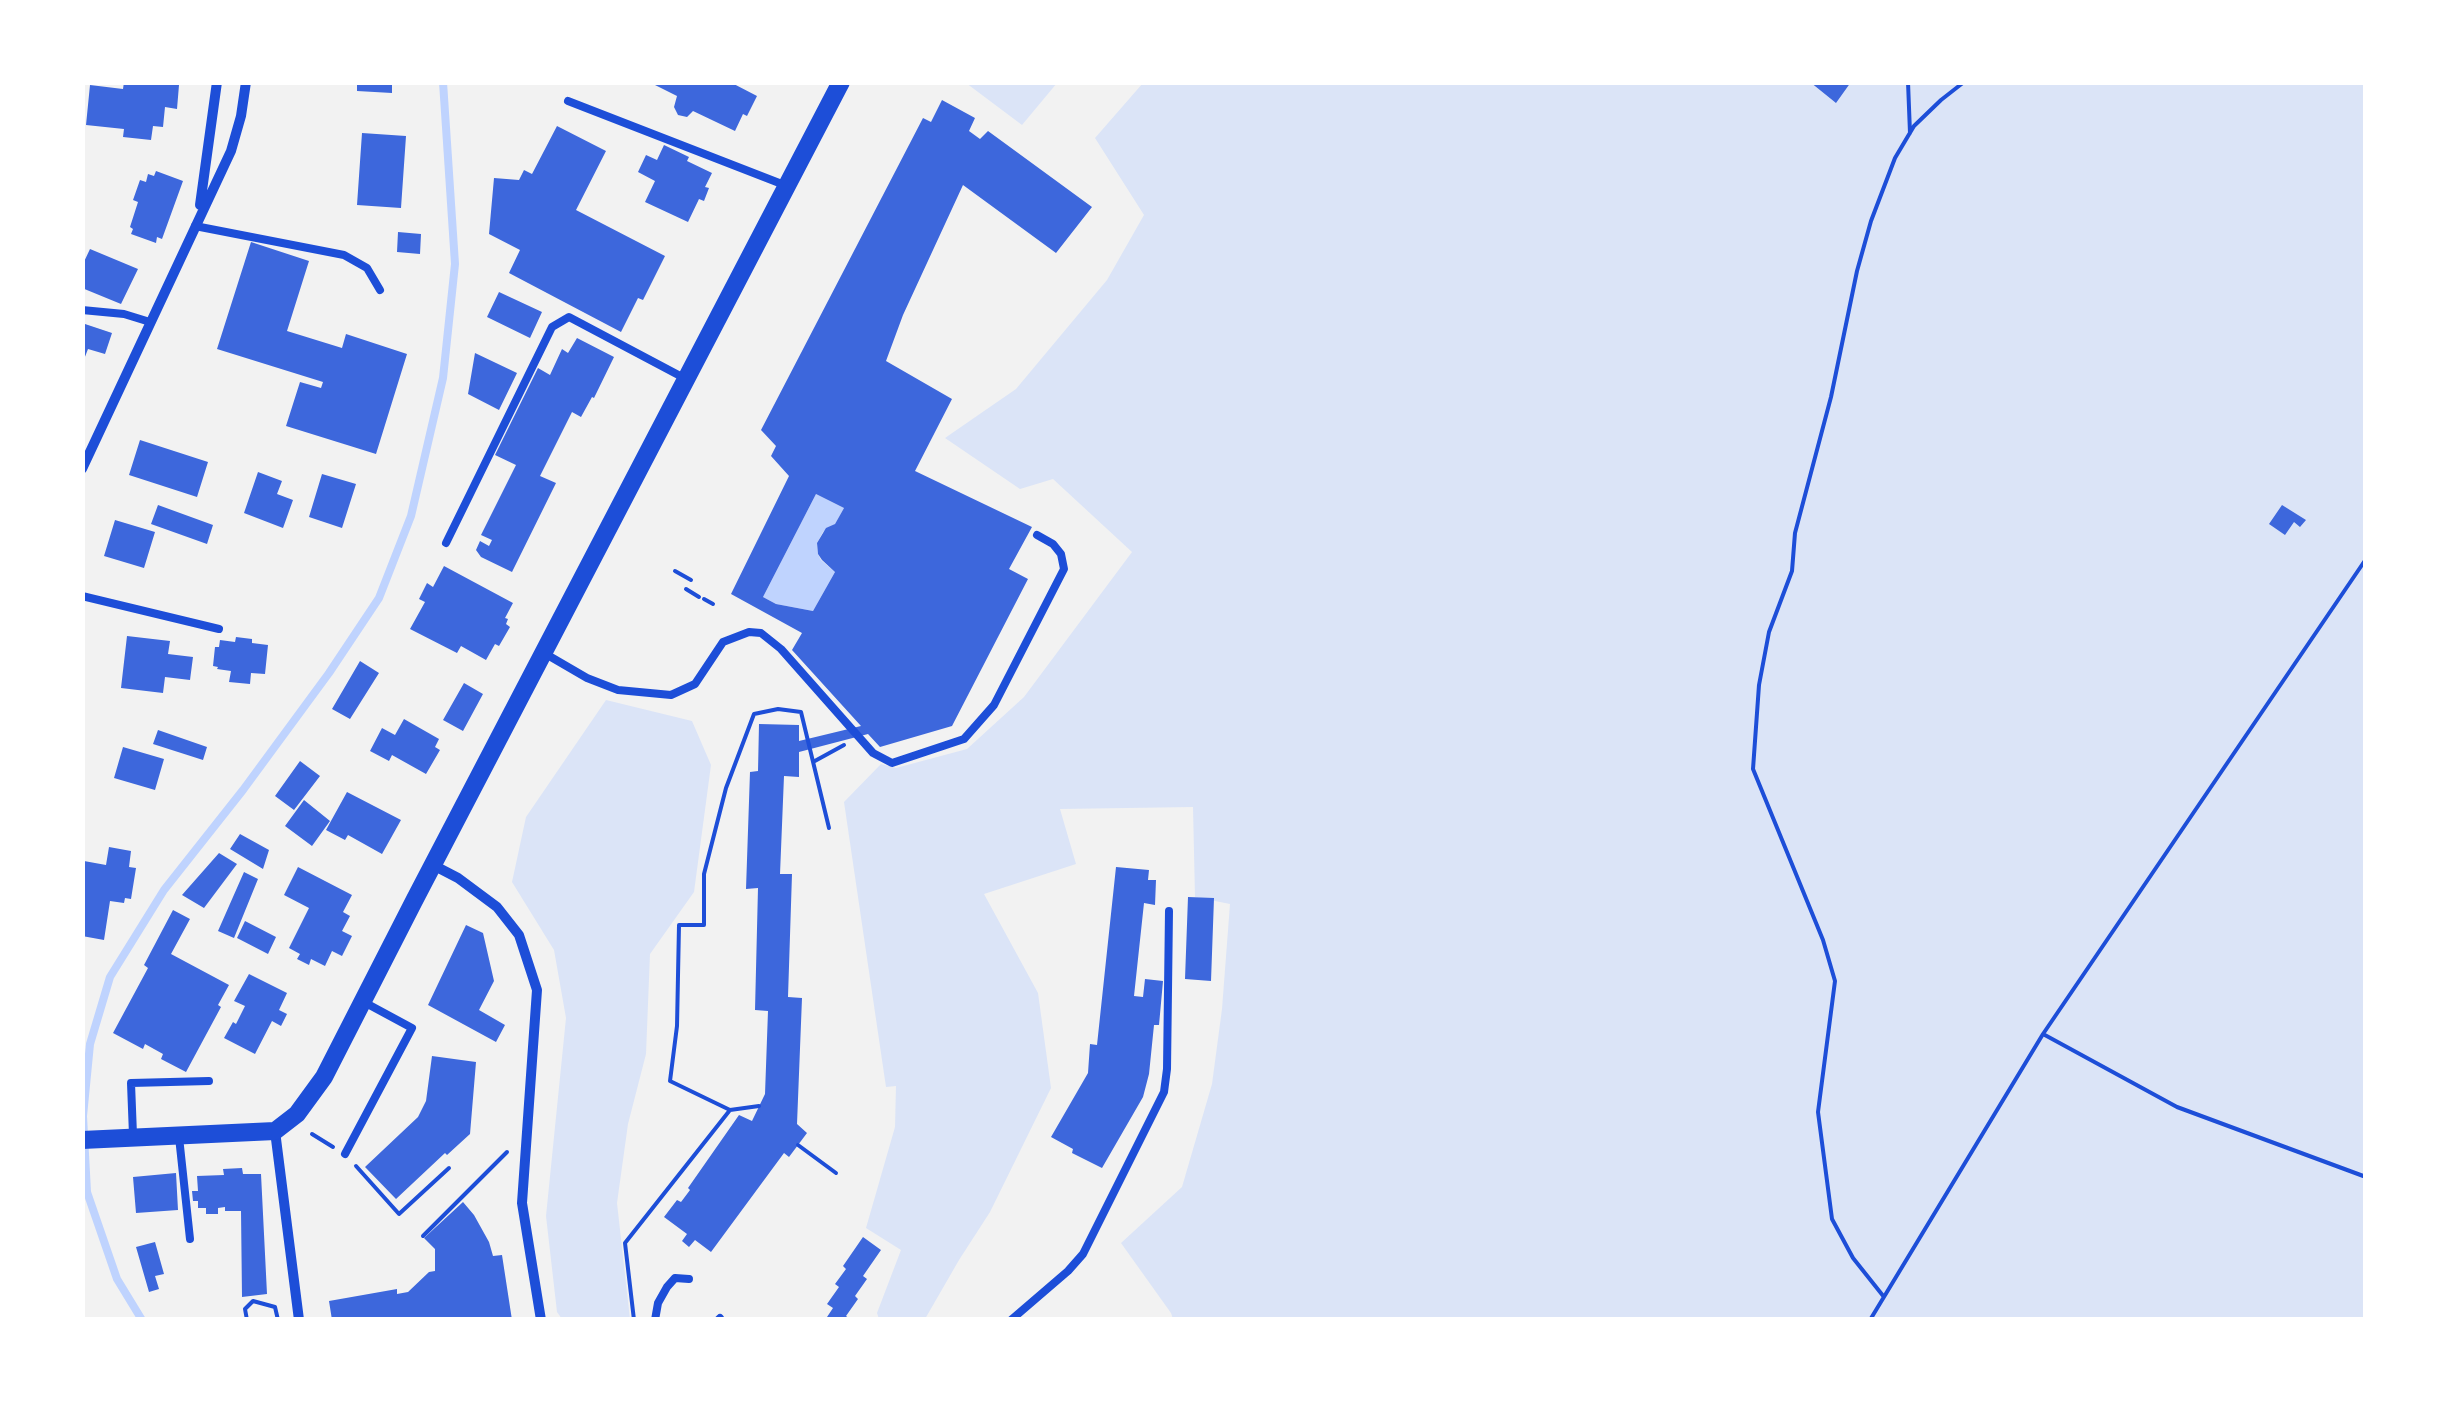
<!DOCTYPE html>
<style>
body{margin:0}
#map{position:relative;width:2448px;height:1402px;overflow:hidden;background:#f2f2f2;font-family:Figtree,sans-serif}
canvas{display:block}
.frame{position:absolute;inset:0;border:85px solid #fff;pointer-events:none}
</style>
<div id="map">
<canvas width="2448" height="1402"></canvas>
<div class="frame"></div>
</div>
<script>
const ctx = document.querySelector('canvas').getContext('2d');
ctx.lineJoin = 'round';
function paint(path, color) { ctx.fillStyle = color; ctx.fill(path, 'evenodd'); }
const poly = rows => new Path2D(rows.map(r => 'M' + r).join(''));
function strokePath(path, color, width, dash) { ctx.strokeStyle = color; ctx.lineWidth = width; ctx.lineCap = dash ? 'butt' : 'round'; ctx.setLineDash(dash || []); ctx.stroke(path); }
paint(poly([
 [966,83,1057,83,1022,125],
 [1143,83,2365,83,2365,1319,1173,1319,1171,1313,1121,1243,1182,1187,1212,1084,1222,1009,1230,904,1195,897,1193,807,1060,809,1076,864,984,894,1038,993,1051,1088,990,1212,959,1260,925,1319,879,1319,877,1313,901,1250,866,1228,895,1127,896,1086,886,1087,844,802,881,764,896,768,967,749,1024,697,1132,552,1053,479,1020,489,945,438,1016,389,1107,280,1144,215,1095,138],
 [606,700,692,721,711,765,694,892,650,954,646,1054,628,1124,617,1203,630,1319,562,1319,557,1312,546,1216,566,1018,554,950,512,882,526,817]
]), '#dbe4f7');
paint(poly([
 [816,494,844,508,835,524,823,532,817,543,818,554,821,560,835,572,813,611,776,604,763,597]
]), '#bfd3fe');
strokePath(poly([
 [142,1320,117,1279,87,1192,83,1116,90,1044,110,977,164,890,243,790,329,673,379,598,411,516,443,378,455,264,443,82]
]), '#bfd3fe', 8);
paint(poly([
 [124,82,169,82,179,85,177,109,165,107,163,127,153,126,151,140,123,137,124,129,86,125,90,85,123,89],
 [357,82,392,82,392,93,357,91],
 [649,82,730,82,757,96,747,116,743,114,735,131,693,111,687,117,678,115,674,107,677,96],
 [1810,82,1851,82,1836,103],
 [942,100,975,118,969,131,980,139,988,131,1092,207,1056,253,963,185,903,315,886,361,952,399,915,471,1032,527,1009,569,1028,579,952,726,880,747,868,734,799,752,799,777,784,776,780,874,792,874,788,997,802,998,797,1124,807,1133,789,1157,784,1153,711,1252,695,1240,689,1247,682,1241,687,1234,664,1217,677,1200,681,1202,690,1190,688,1188,739,1115,752,1121,765,1094,768,1011,755,1010,758,888,746,889,750,772,758,771,759,724,799,725,799,741,861,726,792,650,802,633,731,594,789,476,771,456,776,446,761,430,923,118,931,122],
 [816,494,844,508,835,524,826,528,817,543,818,554,822,560,835,572,813,611,776,604,763,597],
 [557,126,606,151,576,210,665,256,643,300,638,298,621,332,509,273,520,250,489,234,494,178,519,180,524,170,532,174],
 [362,133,406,136,401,208,357,205],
 [664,145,689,157,687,161,712,173,705,187,709,188,704,201,699,199,688,222,645,202,655,181,638,172,646,155,657,160],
 [156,171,183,181,162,239,157,237,156,243,131,234,133,229,130,227,138,202,133,200,140,180,146,182,148,174,154,176],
 [398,232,421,234,420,254,397,252],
 [251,242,309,261,287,331,342,348,346,334,407,354,376,454,286,426,300,382,321,388,323,382,217,349],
 [90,249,138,269,121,304,82,288,82,266],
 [499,292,542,312,530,338,487,317],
 [82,323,112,333,105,354,88,349,83,362],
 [577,338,614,357,594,398,592,397,581,417,572,412,540,476,556,483,512,572,481,557,476,550,480,541,489,546,492,540,481,535,516,465,495,455,538,368,550,375,562,349,568,353],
 [475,353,517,373,499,410,468,394],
 [140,440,208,462,197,497,129,475],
 [258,472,282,481,277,494,293,500,283,528,244,513],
 [322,474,356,484,342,528,309,517],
 [158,505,213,525,207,544,151,524],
 [2282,505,2306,520,2300,527,2294,522,2285,535,2269,524],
 [115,520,155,532,144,568,104,556],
 [444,566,513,603,505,618,508,619,506,624,510,627,499,646,495,644,486,660,461,646,457,653,410,629,425,602,419,599,427,583,433,587],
 [127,636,170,641,168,654,193,657,190,680,165,677,163,693,121,688],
 [236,637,252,639,252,643,268,645,265,674,251,673,250,684,229,682,231,671,217,669,218,667,213,666,215,647,219,647,220,640,235,642],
 [360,661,379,673,350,719,332,709],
 [464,683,483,694,463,731,443,720],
 [404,719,439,739,435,747,440,750,426,774,392,755,389,761,370,751,382,728,395,735],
 [158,730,207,747,203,760,153,744],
 [123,747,164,759,155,790,114,778],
 [300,761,320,776,294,810,275,796],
 [347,792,401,820,382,854,348,835,345,840,326,830],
 [304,800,330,821,312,846,285,826],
 [240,834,269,850,263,869,230,849],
 [109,847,131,851,129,867,136,868,131,899,125,898,124,903,110,901,104,940,82,936,82,873,84,861,106,865],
 [219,853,237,864,204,908,182,895],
 [298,867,352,895,343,912,350,916,342,931,352,936,342,956,332,951,325,966,311,959,309,965,297,959,300,954,289,948,309,908,284,895],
 [1116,867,1149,870,1148,880,1156,880,1155,905,1144,903,1134,996,1143,997,1145,979,1163,981,1159,1025,1154,1025,1149,1074,1143,1097,1102,1168,1072,1153,1073,1149,1051,1137,1088,1073,1090,1044,1097,1045],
 [244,872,258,879,234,938,218,931],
 [1188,897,1214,898,1211,981,1185,979],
 [173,910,190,919,171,954,229,985,218,1005,221,1007,186,1072,161,1059,163,1054,145,1044,143,1049,113,1033,148,968,144,965],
 [245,921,276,937,268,954,237,938],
 [466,925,483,933,494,981,479,1010,505,1025,496,1042,428,1005],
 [249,974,287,993,279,1010,287,1014,281,1026,272,1021,255,1054,224,1038,233,1022,236,1024,245,1006,234,1001],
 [432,1056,476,1062,470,1134,447,1155,445,1153,396,1199,365,1167,418,1117,426,1101],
 [242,1168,243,1174,261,1174,267,1294,242,1297,241,1211,225,1211,225,1207,218,1208,218,1214,206,1214,206,1208,198,1208,198,1201,193,1201,192,1191,198,1191,197,1176,224,1175,223,1169],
 [176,1173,178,1210,136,1213,133,1177],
 [463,1202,474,1215,489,1242,493,1256,502,1255,512,1320,332,1320,329,1301,397,1289,397,1294,408,1292,429,1272,435,1271,435,1249,424,1238],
 [863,1237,881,1250,863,1276,867,1279,855,1296,858,1299,846,1316,851,1320,825,1320,833,1308,827,1304,839,1287,835,1284,846,1269,843,1266],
 [155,1242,164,1274,155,1276,159,1289,149,1292,136,1247]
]), '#3d67dc');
strokePath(poly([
 [1908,82,1910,133],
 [675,571,691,580],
 [686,589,699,597],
 [704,599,713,604],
 [813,762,844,745],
 [2043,1034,2177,1107,2366,1177],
 [759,1106,730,1110,670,1081,677,1026,679,925,704,925,704,874,726,788,754,714,778,709,801,712,829,828],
 [312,1134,333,1147],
 [798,1145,836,1173],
 [356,1166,399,1214,449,1168],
 [423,1236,507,1152],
 [1884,1297,1853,1258,1832,1219,1818,1112,1835,981,1823,940,1753,769,1759,685,1769,632,1792,571,1795,533,1831,397,1857,271,1871,221,1895,158,1914,126,1941,100,1964,82],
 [247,1320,245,1309,253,1301,275,1307,278,1320],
 [634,1320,625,1243,730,1110],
 [1870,1320,2043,1034,2366,559]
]), '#1d4ed8', 4);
strokePath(poly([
 [568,101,787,186],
 [195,226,344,255,367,268,380,290],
 [82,310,124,314,150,322],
 [446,543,552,327,569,317,686,379],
 [82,596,219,629],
 [544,653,587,678,618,690,671,695,695,684,723,642,749,632,761,633,781,649,873,753,892,763,964,739,994,705,1064,569,1061,554,1053,544,1037,535],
 [133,1135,131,1083,209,1081],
 [179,1137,190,1239],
 [345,1154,412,1028,362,1001],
 [655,1320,658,1303,667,1287,675,1278,689,1279],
 [718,1320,720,1318],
 [1011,1320,1068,1271,1083,1254,1164,1092,1167,1069,1169,911]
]), '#1d4ed8', 8);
strokePath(poly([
 [200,205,217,82],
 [82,469,231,151,241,116,246,82],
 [433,865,458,878,497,907,519,935,537,990,522,1203,541,1320],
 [275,1131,299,1320]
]), '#1d4ed8', 10);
strokePath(poly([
 [82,1140,275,1131,297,1114,324,1077,415,899,841,82]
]), '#1d4ed8', 18);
</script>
